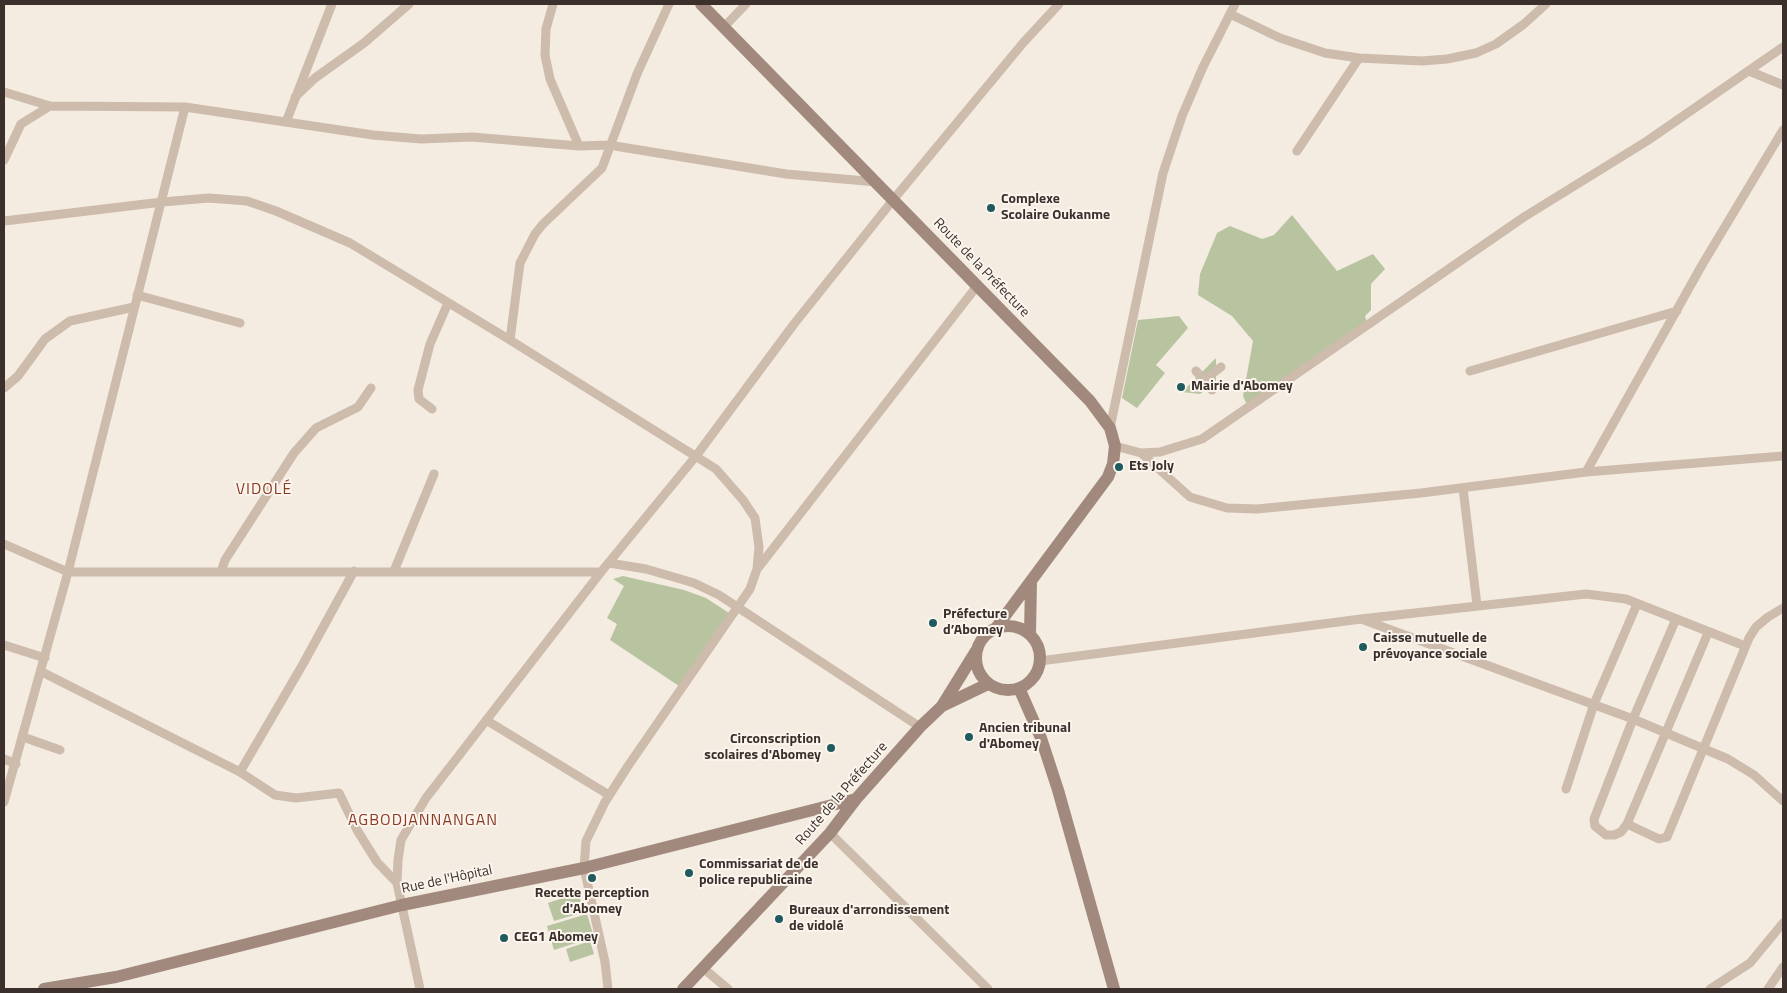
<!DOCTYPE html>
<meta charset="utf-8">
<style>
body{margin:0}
#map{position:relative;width:1787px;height:993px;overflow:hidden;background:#f4ebe1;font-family:"Titillium Web",sans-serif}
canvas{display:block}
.frame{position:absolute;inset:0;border:5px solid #3b302b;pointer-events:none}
</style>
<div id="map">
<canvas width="1787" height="993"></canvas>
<div class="frame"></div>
</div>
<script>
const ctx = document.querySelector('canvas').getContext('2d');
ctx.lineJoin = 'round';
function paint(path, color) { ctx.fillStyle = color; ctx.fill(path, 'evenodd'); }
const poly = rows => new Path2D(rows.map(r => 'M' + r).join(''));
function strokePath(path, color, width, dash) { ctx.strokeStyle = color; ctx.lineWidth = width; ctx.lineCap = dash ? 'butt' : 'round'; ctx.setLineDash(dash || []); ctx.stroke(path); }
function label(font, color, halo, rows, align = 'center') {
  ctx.font = font + ' "Titillium Web",sans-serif'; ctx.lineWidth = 4; ctx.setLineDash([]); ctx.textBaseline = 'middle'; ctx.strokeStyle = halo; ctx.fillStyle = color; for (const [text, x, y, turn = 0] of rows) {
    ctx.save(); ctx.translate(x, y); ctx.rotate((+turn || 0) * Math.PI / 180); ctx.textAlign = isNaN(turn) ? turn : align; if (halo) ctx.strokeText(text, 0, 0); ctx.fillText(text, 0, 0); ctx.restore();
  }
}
paint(poly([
 [1292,215,1337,271,1373,254,1385,269,1371,284,1371,310,1365,316,1367,323,1247,405,1243,396,1253,341,1232,316,1198,295,1200,274,1217,233,1230,226,1262,239,1274,235],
 [1179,316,1188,328,1156,365,1165,373,1137,408,1122,398,1138,320],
 [1216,358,1216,382,1200,394,1182,392],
 [623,576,684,590,706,598,729,613,679,686,610,640,617,624,607,618,624,586,613,579],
 [578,893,584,912,554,921,548,903],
 [587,914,594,937,554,950,547,926],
 [590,941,594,954,570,962,566,949]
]), '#b8c4a0');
strokePath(poly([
 [553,4,546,29,545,55,550,79,579,146],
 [1230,14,1280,38,1325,53,1359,58,1422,61,1447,59,1476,53,1496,44,1524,24,1546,4],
 [723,28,746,4],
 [1749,71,1783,85],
 [4,92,50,106],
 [295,97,315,78,364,43,409,4],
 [286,122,332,4],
 [1297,151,1359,58],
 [4,160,21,124,50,106,185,107,373,135,421,139,472,137,579,146,609,145,786,174,877,182],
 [4,221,162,202,209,198,247,201,276,211,350,243,510,340,716,469,743,500,755,518,759,547,757,569,750,589,628,766,605,802,586,841,584,868,605,962,608,989],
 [137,295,240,323],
 [510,340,520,263,535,234,543,224,602,168,637,74,669,4],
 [1196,371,1212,390],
 [1470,371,1677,311],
 [1204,380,1221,367],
 [4,388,18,376,45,339,70,321,134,307],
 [432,409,419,399,418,390,430,344,448,303],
 [1110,428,1163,173,1182,116,1203,67,1235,4],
 [1115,446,1141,453,1160,452,1202,439,1524,217,1647,141,1783,47],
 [1141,453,1190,497,1227,508,1257,509,1421,493,1586,472,1783,456],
 [1586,472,1702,265,1783,130],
 [1463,488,1477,605],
 [4,544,68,572,601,572],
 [609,563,646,569,694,583,719,595,920,727],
 [758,568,977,286],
 [394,571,434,474],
 [221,572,225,560,294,453,316,428,358,407,371,388],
 [1676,619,1633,719,1594,819,1595,826,1606,835,1614,835,1621,832,1627,824,1708,633],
 [1364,620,1633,719,1728,759,1754,775,1783,801],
 [4,645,45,658],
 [1040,661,1361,619,1586,594,1626,599,1745,646],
 [42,672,240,772,275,795,296,798,339,793,357,830,377,862,397,883],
 [486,720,609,795],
 [23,737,60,750],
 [4,759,16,764],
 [240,772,303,664,354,571],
 [1566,789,1594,704,1637,604],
 [4,802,68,572,185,107],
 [1627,824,1659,839,1667,837,1749,638,1756,627,1768,617,1783,608],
 [830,833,988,989],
 [703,968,728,989],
 [420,989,397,883,398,860,401,840,426,798,601,572,696,456,794,324,893,200,1023,43,1059,4],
 [1710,989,1750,963,1783,923],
 [1768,989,1783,967]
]), '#cdbbac', 9);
strokePath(poly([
 [701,4,1090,401,1110,428,1115,446,1113,464,1108,477,996,628],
 '976 658a32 32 0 1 1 64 0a32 32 0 1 1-64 0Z',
 [1030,634,1031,581],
 [1019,688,1041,738,1058,790,1114,989],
 [942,706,988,684],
 [44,989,116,977,402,905,584,868,856,799],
 [683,989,830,833,856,799,920,727,942,706,976,651]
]), '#a18a7d', 12);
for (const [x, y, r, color] of [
 [991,208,5,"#1f5a5e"],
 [1181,387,5,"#1f5a5e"],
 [1119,467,5,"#1f5a5e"],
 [933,623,5,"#1f5a5e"],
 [1363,647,5,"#1f5a5e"],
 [969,737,5,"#1f5a5e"],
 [831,748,5,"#1f5a5e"],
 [689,873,5,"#1f5a5e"],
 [592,878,5,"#1f5a5e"],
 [779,919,5,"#1f5a5e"],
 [504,938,5,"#1f5a5e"]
]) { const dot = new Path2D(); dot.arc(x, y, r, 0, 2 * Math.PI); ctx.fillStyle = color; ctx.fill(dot); strokePath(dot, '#fbf5ee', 2); }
label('bold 14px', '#3b302b', '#fbf5ee', [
 ["Complexe",1001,200],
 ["Scolaire Oukanme",1001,216],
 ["Mairie d'Abomey",1191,387],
 ["Ets Joly",1129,467],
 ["Préfecture",943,615],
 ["d’Abomey",943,631],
 ["Caisse mutuelle de",1373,639],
 ["prévoyance sociale",1373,655],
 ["Ancien tribunal",979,729],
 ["d'Abomey",979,745],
 ["Circonscription",821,740,"right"],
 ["scolaires d'Abomey",821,756,"right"],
 ["Commissariat de de",699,865],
 ["police republicaine",699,881],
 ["Recette perception",592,894,"center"],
 ["d'Abomey",592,910,"center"],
 ["Bureaux d'arrondissement",789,911],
 ["de vidolé",789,927],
 ["CEG1 Abomey",514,938]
], 'left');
label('14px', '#3b302b', '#fbf5ee', [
 ["Route de la Préfecture",981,268,46],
 ["Route de la Préfecture",842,794,-49],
 ["Rue de l'Hôpital",447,880,-12]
]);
ctx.letterSpacing = '1px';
label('16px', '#8c3b22', '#fbf5ee', [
 ["VIDOLÉ",264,490],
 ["AGBODJANNANGAN",423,821]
]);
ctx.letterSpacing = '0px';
</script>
